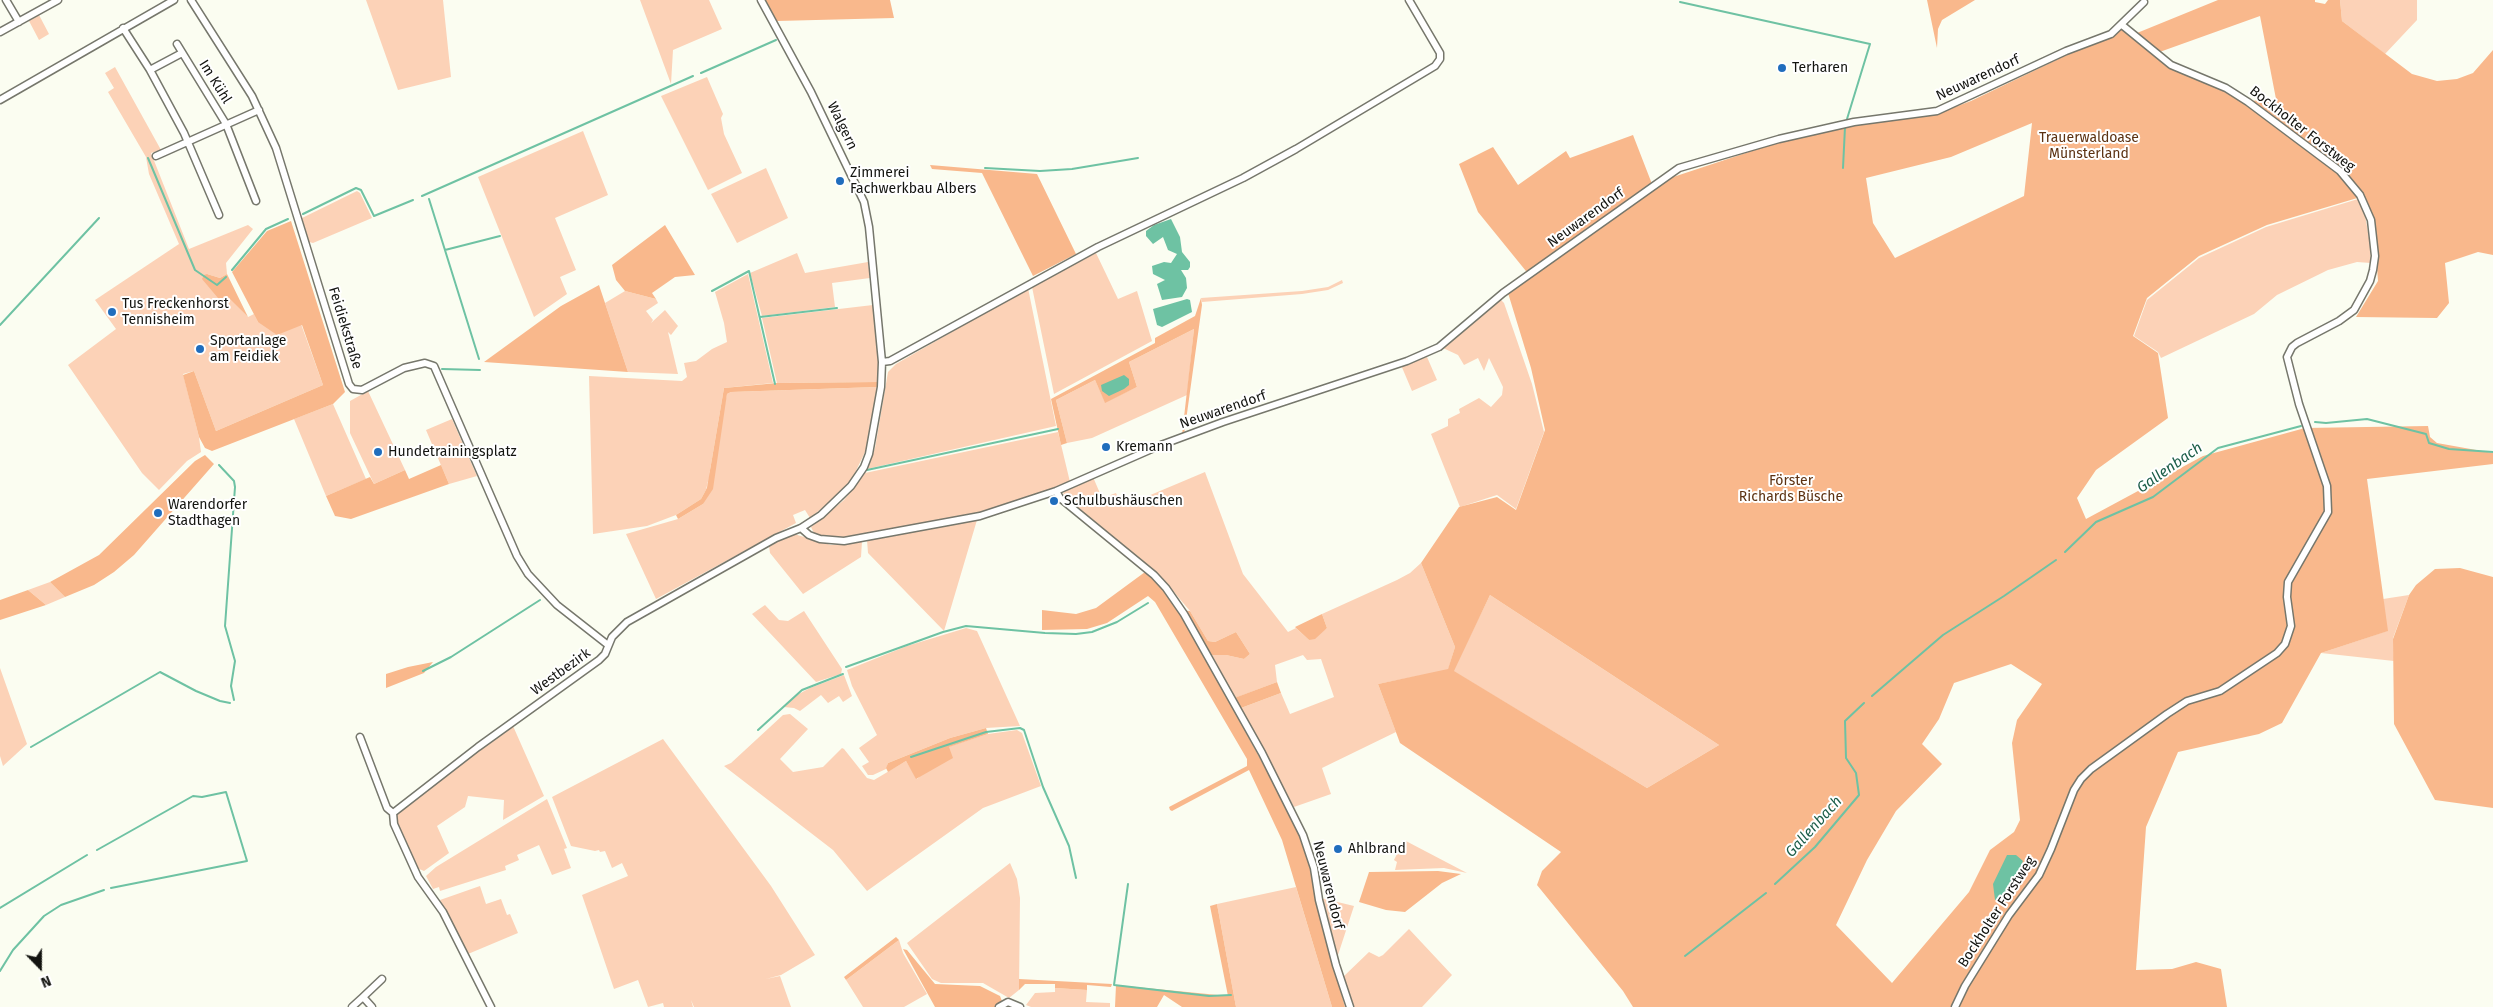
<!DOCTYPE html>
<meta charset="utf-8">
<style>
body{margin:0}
#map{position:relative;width:2493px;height:1007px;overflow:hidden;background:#fbfdf1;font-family:"Fira Sans",sans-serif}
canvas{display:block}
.north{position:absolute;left:15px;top:942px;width:50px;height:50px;-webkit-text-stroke:4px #fff;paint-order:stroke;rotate:158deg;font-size:14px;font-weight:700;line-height:20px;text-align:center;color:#131410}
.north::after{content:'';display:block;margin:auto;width:18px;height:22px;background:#131410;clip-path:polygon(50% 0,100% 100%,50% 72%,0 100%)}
</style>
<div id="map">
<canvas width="2493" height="1007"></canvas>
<div class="north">N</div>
</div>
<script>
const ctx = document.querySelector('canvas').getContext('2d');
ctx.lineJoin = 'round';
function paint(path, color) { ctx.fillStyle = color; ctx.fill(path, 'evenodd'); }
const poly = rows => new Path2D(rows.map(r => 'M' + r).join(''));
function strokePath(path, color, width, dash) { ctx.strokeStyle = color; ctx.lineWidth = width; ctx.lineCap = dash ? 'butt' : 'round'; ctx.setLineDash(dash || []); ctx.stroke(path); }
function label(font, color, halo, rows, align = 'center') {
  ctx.font = font + ' "Fira Sans",sans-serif'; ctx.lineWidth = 4; ctx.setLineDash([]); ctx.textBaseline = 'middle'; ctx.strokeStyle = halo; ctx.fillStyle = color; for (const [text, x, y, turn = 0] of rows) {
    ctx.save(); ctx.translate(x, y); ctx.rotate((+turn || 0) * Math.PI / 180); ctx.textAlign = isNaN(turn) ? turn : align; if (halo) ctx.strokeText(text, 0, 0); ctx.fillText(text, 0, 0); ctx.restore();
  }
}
paint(poly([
 [366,0,443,0,451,77,398,90],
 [640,0,709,0,722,29,673,50,671,84],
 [2340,0,2417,0,2417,20,2385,54,2342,21],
 [39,15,49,34,39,40,29,21],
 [115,67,161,150,151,153,189,249,248,225,253,229,226,263,227,274,220,278,207,274,248,317,254,314,258,322,301,324,323,385,216,431,194,371,183,374,199,437,201,452,187,461,159,490,142,473,68,365,116,329,95,300,179,244,149,174,146,157,108,92,114,88,105,73],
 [707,77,723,114,721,118,724,134,742,173,708,190,661,96],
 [583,131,608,195,555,218,576,270,560,277,567,294,534,317,478,177],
 [766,168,788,218,737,243,711,194],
 [357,191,360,193,372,218,313,243,309,242,302,218],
 [2358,199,2365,215,2370,244,2371,263,2357,262,2328,270,2277,295,2254,314,2161,358,2158,352,2134,336,2147,300,2199,258,2266,227],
 [797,253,805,273,868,262,870,278,832,283,835,307,762,316,750,273],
 [1096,253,1118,299,1137,291,1152,341,1054,394,1032,287],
 [748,274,773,383,724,388,707,488,701,499,676,515,647,526,593,534,589,376,682,381,687,377,684,363,696,361,712,349,727,342,724,323,715,292],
 [1342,280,1343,283,1328,290,1302,294,1202,302,1201,298,1302,291,1328,287],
 [1028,288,1056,426,867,469,875,448,888,372,896,364],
 [625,291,656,299,658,303,646,311,653,320,651,323,665,310,678,326,671,335,668,332,678,374,628,372,605,303],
 [1500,299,1504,303,1532,384,1544,432,1516,509,1497,495,1460,507,1431,434,1448,426,1448,419,1460,413,1459,409,1479,398,1491,407,1502,395,1503,387,1489,358,1484,371,1478,358,1464,365,1458,355,1443,348],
 [873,305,879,365,878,382,777,383,762,318],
 [1194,329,1187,395,1092,438,1067,443,1056,400,1095,380,1105,402,1137,387,1129,362],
 [1427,357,1437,380,1412,391,1401,365],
 [877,387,867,448,851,481,838,495,810,518,805,510,793,515,796,523,656,599,626,534,678,519,703,504,727,394,731,392],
 [368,391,405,470,374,484,350,433,350,401],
 [333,404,366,479,326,496,294,419],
 [452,419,477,476,449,484,426,430],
 [1058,432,1070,482,1052,489,979,513,846,538,822,536,814,533,811,527,844,500,865,473],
 [1205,472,1243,574,1288,632,1296,628,1309,640,1327,628,1322,614,1397,580,1410,573,1421,563,1455,647,1448,670,1378,684,1396,732,1322,768,1331,794,1294,807,1241,708,1281,693,1290,714,1334,697,1321,659,1307,660,1303,655,1275,665,1277,682,1235,698,1212,655,1226,655,1244,659,1250,654,1236,632,1215,642,1208,641,1190,611,1162,578,1063,496,1064,490,1093,477,1102,498,1116,493,1122,507],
 [977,520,944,631,868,553,867,540],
 [794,534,831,545,862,541,861,557,803,594,770,553,769,546],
 [50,582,65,597,46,605,28,590],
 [1490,595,1719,745,1647,788,1453,671],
 [2409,595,2393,638,2394,661,2321,653,2387,631,2383,599],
 [765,605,779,620,788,621,804,611,842,669,841,674,816,682,752,614],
 [966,628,977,631,1020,726,986,728,950,738,888,763,886,769,873,775,868,775,862,766,869,762,859,748,877,735,852,686,847,670,907,646],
 [0,668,27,744,3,766,0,756],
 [844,675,852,696,843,702,839,696,828,703,821,695,800,711,794,708,784,707,795,696,810,688],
 [790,714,808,729,780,759,793,772,823,767,842,748,844,749,867,778,874,780,906,761,917,779,948,747,988,734,1017,730,1022,733,1041,786,983,808,867,891,833,850,724,766,731,763,783,715],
 [513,726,544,796,503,820,504,800,468,796,465,807,437,826,449,853,424,871,417,868,396,821,397,812],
 [663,739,771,886,815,955,781,975,766,979,780,976,791,1007,694,1007,691,1000,693,1007,664,1007,663,1003,648,1007,638,980,614,989,582,895,628,876,622,863,612,868,605,851,600,852,599,850,595,851,571,846,552,797],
 [547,799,567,848,564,849,571,868,552,875,539,845,517,855,519,860,505,866,506,870,440,891,439,887,433,889,426,876,436,867],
 [1404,840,1467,873,1444,868,1395,870,1397,862,1394,860],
 [1010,863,1017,879,1020,898,1019,990,1009,998,983,983,941,983,932,979,907,943],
 [480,886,486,904,501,899,507,915,510,914,518,933,468,954,440,900],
 [1296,887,1332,1007,1236,1007,1217,904],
 [1321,898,1354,906,1338,955,1336,956],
 [1409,929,1452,975,1422,1007,1352,1007,1343,977,1369,952,1379,957,1383,955],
 [899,940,903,953,927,994,904,1007,863,1007,846,980],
 [1055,988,1087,990,1086,1002,1110,1003,1110,1007,1031,1007,1026,1005,1035,993,1055,992]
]), '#fcd2b7');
paint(poly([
 [765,0,890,0,894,18,777,21],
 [1927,0,1975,0,1942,20,1938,29,1937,48],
 [2218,0,2315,0,2315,2,2325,4,2328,0,2340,0,2342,21,2412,74,2437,81,2457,79,2473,73,2493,50,2493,255,2478,252,2445,263,2449,303,2437,318,2356,317,2378,281,2376,252,2364,196,2267,225,2199,256,2147,298,2133,336,2158,353,2168,418,2096,470,2077,498,2086,519,2203,456,2305,428,2428,426,2430,437,2437,443,2493,453,2493,464,2367,479,2388,631,2321,653,2282,723,2259,734,2178,752,2146,827,2136,970,2172,969,2196,962,2221,969,2227,1007,1633,1007,1623,991,1537,885,1542,871,1561,852,1400,743,1378,684,1448,669,1455,647,1421,563,1459,507,1497,497,1516,510,1545,430,1531,368,1508,293,1530,276,1478,212,1459,164,1493,147,1518,185,1566,151,1570,158,1633,135,1652,184,1770,145,1852,125,1936,114,1971,101,2119,30,2124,29,2137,33],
 [2260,16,2276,99,2250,101,2154,54],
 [2032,123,2024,196,1895,258,1873,223,1866,178,1951,157],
 [1490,595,1719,745,1647,788,1454,671],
 [2011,664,2042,684,2017,720,2012,743,2020,820,2014,832,1990,850,1969,892,1892,983,1836,925,1867,860,1896,811,1942,764,1922,744,1939,719,1954,683],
 [930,165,1037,174,1076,254,1033,276,982,173,932,169],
 [291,221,345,392,333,404,212,451,205,448,199,437,183,375,194,371,216,431,323,385,302,325,277,335,258,322,232,272,267,231],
 [665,225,695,275,675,277,652,293,656,299,625,291,616,280,612,265],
 [207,274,220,278,227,274,248,317,229,298,218,298,202,279,204,275],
 [599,285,628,372,484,362,561,306],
 [1201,298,1202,305,1184,435,1182,435,1194,329,1129,362,1137,387,1105,403,1095,380,1056,400,1067,443,1061,445,1051,399,1155,343,1155,338,1195,316],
 [878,382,877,387,731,392,727,394,713,489,703,504,678,519,676,515,701,499,707,488,724,388,777,383],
 [205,455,214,464,134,555,114,572,94,585,65,597,50,582,99,555,195,461],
 [441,465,449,484,351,519,335,516,326,496,370,477,374,484,405,470,409,479],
 [2460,568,2493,577,2493,808,2435,800,2394,724,2393,639,2409,595,2416,585,2435,569],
 [1145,572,1163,589,1178,610,1190,611,1208,641,1215,642,1236,632,1250,654,1244,659,1226,655,1210,655,1229,700,1277,682,1281,693,1241,708,1237,716,1289,812,1305,847,1314,879,1316,902,1345,1007,1332,1007,1282,840,1249,770,1172,811,1170,810,1169,807,1247,766,1247,759,1155,602,1148,596,1107,623,1087,629,1042,630,1042,610,1076,614,1096,608],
 [28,590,46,605,0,620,0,600],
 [1322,614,1327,628,1315,639,1309,640,1295,627],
 [433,662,424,673,386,688,386,674,408,667],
 [986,728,988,734,949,747,953,758,916,779,906,761,888,772,886,768,888,763,950,738],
 [1438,871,1461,874,1442,883,1405,912,1386,910,1359,902,1369,872],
 [1217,904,1236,1007,1182,1007,1164,995,1157,1007,1115,1007,1116,985,1228,996,1210,906],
 [896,937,899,940,846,980,844,977],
 [903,949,907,950,935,984,980,986,1000,996,1002,1001,995,1007,935,1007],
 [1019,979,1112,984,1111,987,1087,985,1087,990,1055,988,1055,984,1025,984,1019,990]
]), '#f9b88c');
paint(poly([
 [1171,219,1180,237,1182,252,1190,262,1190,267,1188,270,1181,270,1186,278,1187,288,1182,297,1162,300,1157,284,1165,280,1153,274,1152,266,1164,262,1171,263,1177,254,1168,250,1163,237,1153,244,1146,236,1146,231,1154,225],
 [1187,299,1190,300,1192,312,1162,327,1157,325,1153,309],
 [1124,375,1129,379,1129,385,1124,389,1109,396,1102,391,1101,385],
 [2007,855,2016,855,2023,861,2012,892,2005,899,1995,900,1993,884]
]), '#6ec2a3');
strokePath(poly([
 [1680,2,1870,44,1847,119],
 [701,73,776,40],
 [148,158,195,270,217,285,226,277],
 [985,168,1040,171,1072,169,1138,158],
 [1843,168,1845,127],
 [422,196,693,76],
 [429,199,479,359],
 [303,214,356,188,361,190,374,216,413,200],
 [445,250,500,236],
 [232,270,266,229,288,219],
 [712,291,749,271,775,384],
 [760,317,837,308],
 [0,325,99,218],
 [442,369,480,370],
 [2315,422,2326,423,2367,419,2426,434,2429,443,2449,449,2493,452],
 [219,465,234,481,235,487,225,626,235,661,231,686,234,700],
 [867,470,1058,429],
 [2065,552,2096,522,2153,497,2218,448,2301,426],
 [846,667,943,632,966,626,1045,633,1076,634,1092,632,1117,622,1148,603],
 [423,671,451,657,540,600],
 [1872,696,1943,635,2004,596,2056,560],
 [758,730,802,690,843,674],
 [31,747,160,672,196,691,220,701,230,703],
 [911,757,986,732,1020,728,1024,730,1043,787,1069,846,1076,878],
 [97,850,193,796,202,797,226,792,247,861,111,888],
 [1128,884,1114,985,1209,996,1231,995],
 [1775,884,1815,847,1859,795,1856,773,1846,758,1845,721,1864,703],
 [0,908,87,855],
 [1685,956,1766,893],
 [0,971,13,950,44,916,61,905,104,890]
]), '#6ec2a3', 2);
const street = poly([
 [6,0,19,22],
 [191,0,252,96,276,148,349,384,353,389,362,390,404,368,425,363,434,366,517,556,528,574,557,605,608,645],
 [123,28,150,70,184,133,219,215],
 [0,32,58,0],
 [177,44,226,124,256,201],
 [150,70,182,53],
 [0,100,174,0],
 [156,156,259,110],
 [882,362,890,361,1098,247,1243,178,1296,149,1435,66,1440,59,1440,53,1409,0],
 [1056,491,1060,498,1154,575,1166,588,1184,614,1262,753,1303,835,1314,868,1319,900,1336,965,1350,1007],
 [801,528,809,535,820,539,844,541,980,516,1056,491,1161,445,1223,422,1407,361,1439,347,1503,293,1679,168,1779,139,1854,122,1937,111,2066,51,2111,34,2144,2],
 [360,737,387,808,393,813],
 [363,997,382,979],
 [352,1007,363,997,372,1007],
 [491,1007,443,912,418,877,394,824,393,813,478,747,599,660,605,654,612,637,627,622,776,538,801,528,821,515,851,486,864,467,869,454,881,387,882,362,869,227,864,202,811,92,761,0],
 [999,1007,1008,1002,1020,1007],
 [1955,1007,1965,986,2009,915,2039,875,2051,849,2074,790,2081,779,2091,769,2167,714,2187,701,2220,691,2277,653,2285,644,2291,626,2287,597,2288,582,2328,512,2327,486,2299,404,2287,357,2292,347,2297,343,2339,321,2354,310,2370,281,2373,270,2375,256,2371,220,2360,195,2340,171,2248,102,2226,88,2171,65,2122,25]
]);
strokePath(street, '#76776c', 9);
strokePath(street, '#fff', 6);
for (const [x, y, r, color] of [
 [1782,68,5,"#206dbd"],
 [840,181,5,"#206dbd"],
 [112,312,5,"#206dbd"],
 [200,349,5,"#206dbd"],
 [1106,447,5,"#206dbd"],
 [378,452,5,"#206dbd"],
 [1054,501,5,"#206dbd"],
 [158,513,5,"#206dbd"],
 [1338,849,5,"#206dbd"]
]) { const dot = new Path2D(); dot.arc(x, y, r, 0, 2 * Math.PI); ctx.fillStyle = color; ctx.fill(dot); strokePath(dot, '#fff', 2); }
label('14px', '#131410', '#fff', [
 ["Terharen",1792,68],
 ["Zimmerei",850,173],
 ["Fachwerkbau Albers",850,189],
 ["Tus Freckenhorst",122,304],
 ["Tennisheim",122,320],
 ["Sportanlage",210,341],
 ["am Feidiek",210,357],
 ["Kremann",1116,447],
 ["Hundetrainingsplatz",388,452],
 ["Schulbushäuschen",1064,501],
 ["Warendorfer",168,505],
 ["Stadthagen",168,521],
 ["Ahlbrand",1348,849]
], 'left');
label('14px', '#131410', '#fff', [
 ["Neuwarendorf",1978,78,-25],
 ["Im Kühl",215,82,58],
 ["Walgern",842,126,64],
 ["Bockholter Forstweg",2302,129,38],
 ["Neuwarendorf",1586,218,-36],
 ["Feidiekstraße",345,328,73],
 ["Neuwarendorf",1223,410,-19],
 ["Westbezirk",561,672,-36],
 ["Neuwarendorf",1328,885,76],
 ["Bockholter Forstweg",1997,912,-57]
]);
label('14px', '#5c3212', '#fff', [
 ["Trauerwaldoase",2089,138],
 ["Münsterland",2089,154],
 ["Förster",1791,481],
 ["Richards Büsche",1791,497]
]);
label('italic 15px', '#1c5e49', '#fff', [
 ["Gallenbach",2170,468,-35],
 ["Gallenbach",1814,827,-48]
]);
</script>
